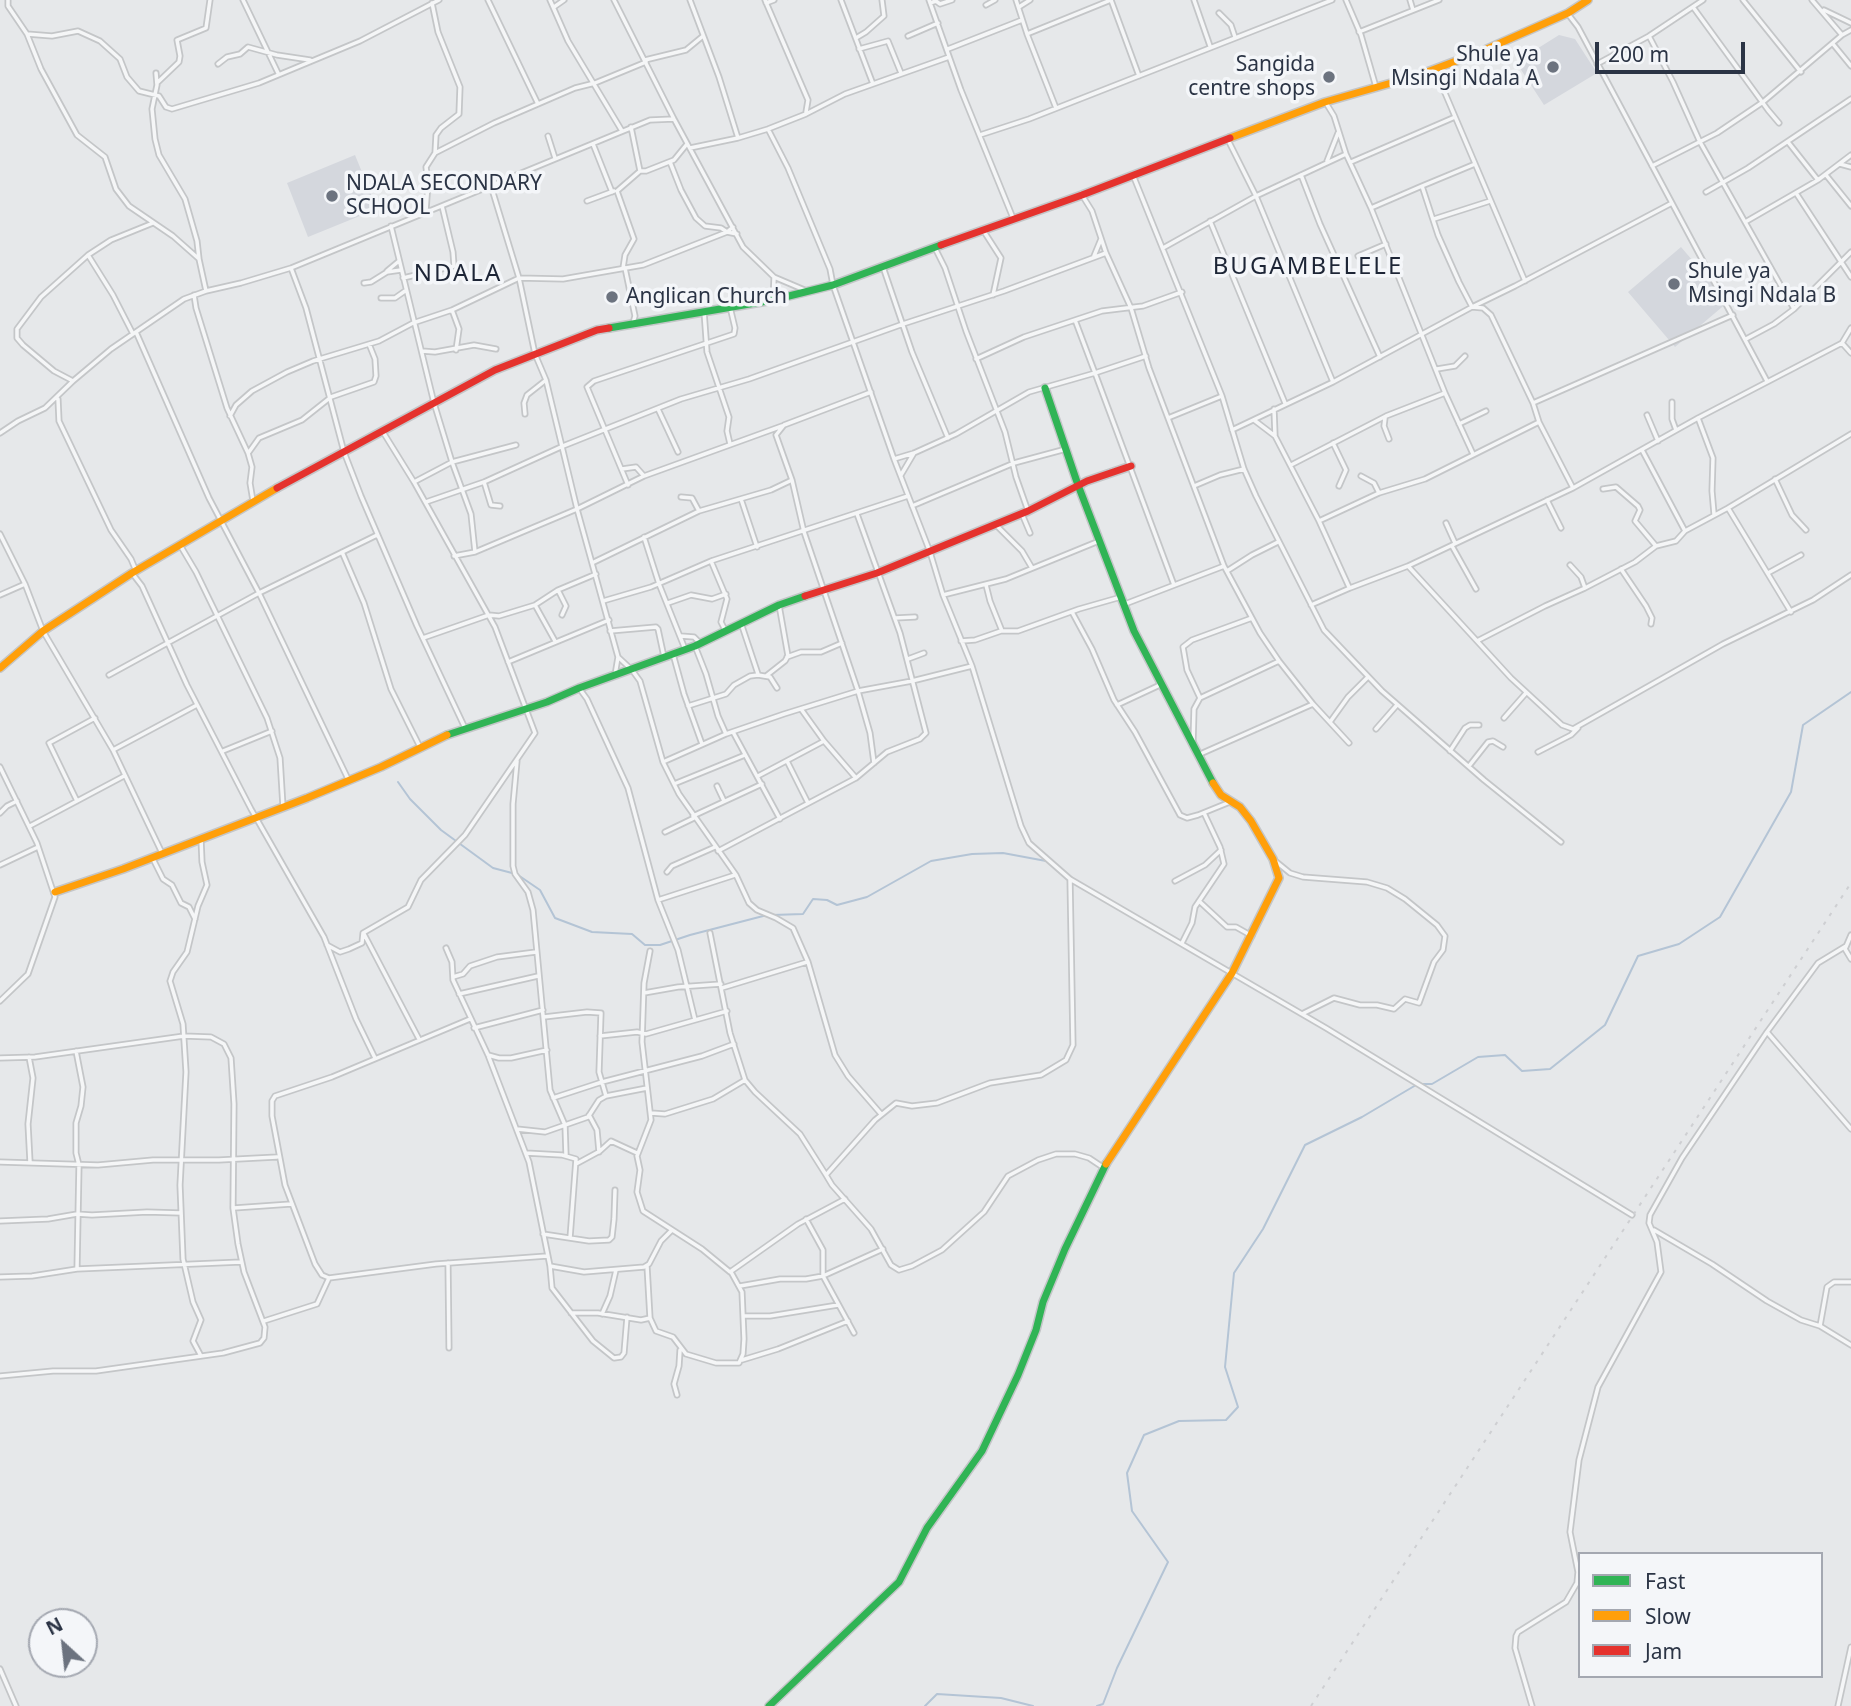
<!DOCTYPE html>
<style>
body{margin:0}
#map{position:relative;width:1851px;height:1706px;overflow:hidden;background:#e6e8ea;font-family:"Noto Sans",sans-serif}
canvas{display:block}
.legend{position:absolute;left:1578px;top:1552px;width:245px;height:126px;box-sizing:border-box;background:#f4f6f9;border:2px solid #a4a8b1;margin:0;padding:9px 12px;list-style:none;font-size:21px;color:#2b3445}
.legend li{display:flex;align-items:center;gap:14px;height:35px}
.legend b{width:35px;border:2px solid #a4a8b1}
.north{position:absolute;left:28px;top:1608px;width:70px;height:70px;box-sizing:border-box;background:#f4f6f9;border:2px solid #a4a8b1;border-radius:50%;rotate:333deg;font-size:19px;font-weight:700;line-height:28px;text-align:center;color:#2b3445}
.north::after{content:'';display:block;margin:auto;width:24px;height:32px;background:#6c737f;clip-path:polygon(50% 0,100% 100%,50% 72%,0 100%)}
.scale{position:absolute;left:1595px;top:42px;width:150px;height:32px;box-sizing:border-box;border:4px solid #2b3445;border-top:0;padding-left:9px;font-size:21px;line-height:24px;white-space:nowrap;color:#2b3445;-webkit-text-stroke:5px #f4f6f9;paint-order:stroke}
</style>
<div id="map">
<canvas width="1851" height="1706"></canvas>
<ul class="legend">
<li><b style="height:9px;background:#30b455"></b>Fast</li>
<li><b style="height:9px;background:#ff9f0a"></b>Slow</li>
<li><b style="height:9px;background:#e5322d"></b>Jam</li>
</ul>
<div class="north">N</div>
<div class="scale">200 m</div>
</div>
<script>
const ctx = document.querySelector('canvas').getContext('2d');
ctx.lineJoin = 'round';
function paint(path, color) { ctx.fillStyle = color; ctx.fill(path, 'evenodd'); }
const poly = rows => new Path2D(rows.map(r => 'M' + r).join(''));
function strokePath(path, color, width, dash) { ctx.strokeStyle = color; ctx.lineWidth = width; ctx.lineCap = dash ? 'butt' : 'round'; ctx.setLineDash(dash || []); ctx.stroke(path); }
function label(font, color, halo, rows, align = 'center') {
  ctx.font = font + ' "Noto Sans",sans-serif'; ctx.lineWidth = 7; ctx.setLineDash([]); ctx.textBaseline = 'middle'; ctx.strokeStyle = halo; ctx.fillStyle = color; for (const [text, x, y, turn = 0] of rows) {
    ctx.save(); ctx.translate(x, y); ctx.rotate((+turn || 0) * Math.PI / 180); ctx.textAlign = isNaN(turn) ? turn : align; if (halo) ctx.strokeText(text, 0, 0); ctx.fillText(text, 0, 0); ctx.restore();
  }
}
paint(poly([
 [1559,35,1575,39,1597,73,1544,105,1516,62],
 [355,155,377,209,308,237,287,183],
 [1681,247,1728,302,1675,347,1628,292]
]), '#d4d7dd');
strokePath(poly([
 [398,782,410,799,441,830,493,868,512,873],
 [518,875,540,890,555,918,592,932,632,934,645,945,660,945,690,935,767,915],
 [772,915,803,914,813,899,827,900,837,905,867,897,931,861,972,854,1003,853,1046,861],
 [1422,1084,1432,1084,1478,1057,1505,1055,1522,1071,1550,1069,1605,1025,1638,956,1679,944,1720,917,1791,792,1803,725,1851,692],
 [925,1706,937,1694,1001,1698,1033,1706],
 [1097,1706,1103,1704,1117,1668,1168,1562,1132,1511,1127,1473,1144,1435,1179,1421,1226,1420,1238,1407,1225,1367,1234,1273,1263,1229,1305,1145,1362,1117,1416,1085]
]), '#b4c4d5', 2);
const street = poly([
 [8,0,8,6,27,34,41,69,77,135,105,157,116,189,129,206,173,236,199,259,206,291],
 [243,0,278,73],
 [488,0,538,104],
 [550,0,568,41,622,131],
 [614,0,674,119,743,247,774,277,807,291],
 [690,0,719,77,738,138],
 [765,0,808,100,806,112],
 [841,0,873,84],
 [929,0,961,90,1013,218],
 [1016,0,1027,34,1056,108],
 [1194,0,1210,46],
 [1346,0,1361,35,1376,87],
 [1410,0,1413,10],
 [1743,0,1801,72],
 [1812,0,1842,35],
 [432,3,438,32,460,87,459,114,441,128,436,135,435,153],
 [766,3,774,0],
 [930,3,936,1,940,4,952,0],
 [986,5,995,0],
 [554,7,564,0],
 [1019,7,1030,0],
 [1693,7,1768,110,1779,123],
 [1824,10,1851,23],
 [1219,13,1231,25,1235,37],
 [1568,14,1578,27,1767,381],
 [1359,32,1439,0],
 [27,34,52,36,78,31,100,41,120,59,127,77,139,91,159,96,166,107,172,109,259,83,360,41,439,0],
 [1027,34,1111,0,1139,76],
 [908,36,938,23],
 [1649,36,1673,82,1700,142,1794,309],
 [856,38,866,32,884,16,882,0],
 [1833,44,1851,66],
 [859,49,888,41,901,73],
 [948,49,1022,20],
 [645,60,686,50,703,36],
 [218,64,227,57,240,54,248,47,277,55,310,60],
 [1597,64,1649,36,1703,0],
 [1432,71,1445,93,1525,281],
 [156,73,157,85,152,109,155,139,159,155,185,199,197,241,199,259],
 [157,83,179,62,180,56,177,40,206,28,210,0],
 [768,129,788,168,830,269,833,285,894,459,930,552,943,595,972,666,1021,826,1029,843,1070,879,1326,1028,1632,1215],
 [980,135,1029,119,1332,0],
 [548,136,555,158],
 [1228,140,1256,196,1333,382],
 [1788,142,1818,180],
 [593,144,612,192],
 [690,148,738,138,768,129,806,114,845,94,949,57],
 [1327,161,1338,133],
 [670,162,681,190,696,218,705,226,721,228,727,232,733,227],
 [1351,162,1455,117],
 [1840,164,1851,167],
 [1652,166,1717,133,1763,102,1842,35,1851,30],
 [640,171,646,171,674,160,687,144],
 [1133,175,1222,396,1244,469,1256,496,1324,630,1382,691,1484,780,1561,842],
 [1301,175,1320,224,1380,357],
 [1826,175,1851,206],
 [491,186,519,278,535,354,546,380,577,509,618,657,632,670,640,681,663,762,679,794,736,875,749,903,757,910,776,918,793,928,808,962,835,1055,848,1076,881,1114],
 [1422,186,1475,164],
 [1706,192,1748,168,1851,99],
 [1796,193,1851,277],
 [1082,195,1092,211,1106,253,1131,308,1149,368,1224,566,1260,633,1279,661,1313,704,1349,743],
 [587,201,614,191],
 [1371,208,1422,186,1438,235,1459,282,1472,307,1483,308,1491,315,1533,403,1539,422,1573,488],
 [426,211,428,183,426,167,435,153,494,123,575,88,595,83,646,62],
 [1434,219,1490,201],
 [1210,221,1285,403],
 [1747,221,1818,180,1851,155],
 [391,226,434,403,452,462,471,514,475,552],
 [983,230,1001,258,993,295],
 [935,248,945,268,966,331,1005,432,1016,477,1028,511],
 [1163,248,1256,196,1346,154],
 [88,255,113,295,133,334],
 [1094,256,1101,239],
 [1358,256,1386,244],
 [883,267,912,352,948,438],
 [291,268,306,308,344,452,361,496,417,626,465,728],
 [623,268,625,255,634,239,617,191,640,171,631,127],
 [625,268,635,316,633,323],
 [387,271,399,261],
 [403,278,454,266,453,252,442,206],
 [364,283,371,282,387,272,401,270],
 [194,295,196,308,227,408,248,453,252,467,250,483,253,501],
 [381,298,395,298,405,291],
 [773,300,774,278],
 [452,310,459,329,456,350],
 [704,311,707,352,729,417,727,431,730,444],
 [136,332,209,498,259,593,349,781],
 [1746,339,1774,324,1794,309,1851,252],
 [1842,343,1851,353],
 [422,351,435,352,474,345,496,349],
 [1146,356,1095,373,1174,585],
 [976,359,1024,337,1075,320],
 [1437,369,1455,366,1465,356],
 [73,381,54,371,23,345,17,338,17,329,41,297,88,255,111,240,153,223],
 [871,392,784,425,776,435,792,480,804,532,858,691,870,733,874,763],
 [1445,393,1473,454],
 [58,399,59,421,111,530,131,559,136,571],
 [1672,402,1672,419,1676,430],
 [1533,403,1733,315],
 [658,409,678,452],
 [1274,409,1275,435],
 [525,414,524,403,527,395,546,380],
 [1647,415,1658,441],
 [230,416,236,405,252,391,287,372,313,361,379,341,413,323,452,310,519,278,563,279,643,265,727,232,737,234],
 [1168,418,1222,396],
 [1385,418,1384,426,1389,439],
 [1698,418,1713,458,1712,491,1714,514],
 [1254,420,1275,436,1319,521,1349,587],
 [1459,424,1486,411],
 [1232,430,1333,382,1472,307,1515,286,1672,203],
 [0,433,18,421,45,408,73,381,111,349,184,299,206,291,241,283,291,268,650,120,674,119],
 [1333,443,1346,470,1339,486],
 [1642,450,1685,531],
 [249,452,259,438,302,420,331,397,374,382,376,376,375,359,369,344],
 [894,459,914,453,956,434,1029,392,1095,373,1075,320,1102,311,1143,306,1182,292],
 [1291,465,1386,416,1445,393,1371,208,1346,154,1334,116,1326,103],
 [622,469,636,467,644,476],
 [901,475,914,453],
 [1361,476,1374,483,1379,493],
 [1775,479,1792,515,1806,530],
 [414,482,452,462,516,445],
 [484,482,491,505,500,506],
 [628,485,587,387,594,381,734,334,735,328,730,307],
 [1194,486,1220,475,1244,469],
 [1603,489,1616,487,1638,506,1640,510,1635,521,1656,546],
 [681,497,692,498,699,511],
 [741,499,757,547],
 [1547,500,1561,528],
 [426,502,484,482,563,446,681,399,749,379,903,324,1004,291,1106,253],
 [912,506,1014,463,1066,449],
 [1728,508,1791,612],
 [1022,514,1030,533],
 [1319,521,1379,493,1425,479,1539,422],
 [1446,523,1455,543],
 [996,525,1022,551,1032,568],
 [0,534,25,584,43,631,113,750,162,853],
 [644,537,659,584,685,649],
 [180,545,196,572,267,718,280,758,283,807],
 [1452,546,1476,589],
 [342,552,364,603,391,689,420,747],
 [454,556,475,552,577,509,644,476,782,426],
 [711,561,727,599,721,622,725,630],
 [594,562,699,511,771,490,792,480],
 [1570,565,1581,577,1585,588],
 [1408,566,1511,678,1562,725,1573,729,1723,644,1813,600,1851,575],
 [1621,569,1646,606,1652,618,1651,624],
 [1227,571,1252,555,1278,542],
 [132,573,142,586,187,685,251,809,324,937,356,1019,375,1058],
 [1768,573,1801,555],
 [986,585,990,601,1002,631],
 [558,590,566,606,562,615],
 [0,595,25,584],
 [943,595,1006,579,1099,541],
 [603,601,651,587,711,561,908,496],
 [668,603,691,595,712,599,726,594],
 [1125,604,1224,566],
 [535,605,555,641],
 [1311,605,1350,588,1408,566,1573,488,1698,418,1842,343,1851,328],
 [1072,612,1092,649,1114,700,1135,732,1180,815,1187,818,1198,815,1230,802],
 [895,618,915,617],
 [741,623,758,674],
 [610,631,656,627,658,629,664,657],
 [681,636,694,637,700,643],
 [423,638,489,615,499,616,535,605,558,590,596,574],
 [961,641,975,640,1001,631,1018,631,1079,609,1121,597],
 [1477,641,1545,606,1585,588,1635,562,1656,546,1676,541,1685,531,1728,508,1851,434],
 [695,646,706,674,718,716,726,734],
 [673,654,684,694,702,744],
 [787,657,801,652,821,652,842,643],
 [908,659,924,653],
 [508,662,609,620],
 [109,675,259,593,377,535],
 [615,675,618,657],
 [766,676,785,661,788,656,779,605],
 [579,688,587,699,628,788,658,900,678,950,695,1020],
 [1200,698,1187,670,1183,647,1192,640,1252,618],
 [1117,705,1162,684],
 [688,706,726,694,734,685,750,676,758,675,770,677,777,688],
 [801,709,824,741,856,778],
 [1504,718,1526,693],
 [1330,722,1348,697,1368,677],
 [1376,729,1397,705],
 [733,732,780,819],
 [1193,744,1194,709,1200,698,1279,661],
 [113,750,197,705],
 [223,751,272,731],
 [1450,751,1465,728,1470,725,1479,725],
 [1538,752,1571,735,1578,728],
 [1198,755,1313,704],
 [517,761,513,804,513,866,515,874,528,892,533,910,550,1090,565,1125,566,1155],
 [787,761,808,803],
 [663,762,726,734,784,714,858,691,912,681,972,666],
 [1469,766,1488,742,1493,741,1503,747],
 [0,767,37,843,55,897,28,974,0,1001],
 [758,776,824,741],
 [674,784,745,755],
 [717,786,724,801],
 [77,801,49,743,95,718],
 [0,813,7,806,17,801],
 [693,816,762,784],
 [30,826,124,776],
 [665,832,694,818],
 [201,839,202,862,207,885,198,906,187,952,173,972,170,981,183,1024,186,1072,180,1185,183,1259,193,1302,201,1320,193,1341,201,1356],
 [718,851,856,778,887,752,920,739,926,733,900,633,857,514],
 [152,857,163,879,172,885,181,903,189,907,195,919],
 [1274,860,1290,873,1303,877,1367,882,1387,888,1405,899,1437,925,1445,936,1443,950,1434,962,1419,1003,1405,999,1394,1009,1377,1005,1360,1005,1334,998,1302,1014],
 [0,865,38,847],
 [667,872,672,866,715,847],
 [1070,879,1073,1045,1066,1060,1041,1075,990,1083,937,1103,912,1106,896,1103,875,1120,826,1175,832,1185,871,1229,891,1265,899,1270,912,1266,942,1250,984,1212,1008,1176,1038,1160,1056,1154,1075,1154,1089,1158,1104,1168],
 [1175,881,1205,865,1221,850],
 [658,900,735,875],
 [1199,901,1227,927,1236,927,1252,936],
 [710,933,730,1033,745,1080,755,1092,800,1134,826,1175],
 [364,934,419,1039],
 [1851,935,1845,949,1851,959],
 [1182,943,1192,923,1195,907,1224,864,1220,847,1204,813],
 [327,945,340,952,349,949,362,943,363,933,408,907,421,880,465,835,535,733,495,627,414,482,383,432],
 [446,948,452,962,453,980,488,1055,529,1162,550,1266,552,1288,593,1341,614,1358,621,1357,624,1353,627,1317],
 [650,951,644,983,642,1042,651,1120,637,1156,640,1170,637,1192,643,1211,702,1249,730,1272,798,1224,845,1199],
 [453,977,463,974,470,966,497,957,536,952],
 [722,988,807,962],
 [644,993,678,987,721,984],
 [459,994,538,976],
 [544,1017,587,1012,601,1013,599,1072,606,1096],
 [470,1019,332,1077,275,1096,272,1101,272,1116,285,1185,315,1264,322,1275,329,1278,436,1264,547,1256],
 [474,1028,543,1010],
 [1767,1032,1851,1129],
 [600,1036,637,1032,646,1034,727,1011],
 [76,1051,83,1087,81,1106,76,1123,76,1153,79,1165,77,1269],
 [488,1055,499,1058,511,1058,547,1050],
 [29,1057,33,1078,28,1124,30,1162],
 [0,1058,35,1057,184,1036,211,1037,224,1044,231,1058,234,1104,233,1208,238,1244,244,1272,265,1327,264,1338,260,1343,223,1353,96,1371,53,1371,0,1376],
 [553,1098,602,1082,702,1056,734,1044],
 [651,1113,665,1114,713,1099,745,1080],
 [589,1115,597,1130,599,1152],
 [517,1129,545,1132,588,1117,599,1100,606,1096,647,1088],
 [526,1153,562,1155,576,1159,570,1238],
 [0,1162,98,1165,153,1160,219,1160,277,1157],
 [576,1164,600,1151,611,1141,637,1153],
 [234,1208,291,1204],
 [806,1219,823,1250,823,1276,854,1333],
 [0,1221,48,1219,77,1214,92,1215,147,1212,181,1213],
 [1654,1230,1712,1264,1767,1301,1801,1320,1820,1326,1851,1345],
 [543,1234,589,1241,609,1240,612,1237,614,1219,615,1190],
 [448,1263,449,1348],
 [550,1266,584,1272,644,1267,649,1264,661,1241,672,1230],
 [0,1277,32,1276,77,1269,241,1262],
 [740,1286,780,1279,806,1279,823,1276,883,1249],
 [571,1313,598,1313,641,1320,650,1318,647,1266],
 [602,1314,610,1296,616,1270],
 [744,1316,770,1316,838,1305],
 [650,1318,656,1331,673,1337,686,1354,716,1363,739,1363,743,1354,744,1339,742,1292,731,1272],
 [264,1321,317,1304,329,1278],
 [1820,1326,1827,1287,1834,1282,1851,1282],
 [742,1360,778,1349,848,1321],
 [677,1395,674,1384,679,1366,680,1350],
 [0,1669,16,1706],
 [1532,1706,1515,1648,1516,1636,1518,1632,1566,1602,1577,1583,1578,1572,1570,1532,1579,1460,1598,1387,1661,1272,1657,1242,1649,1223,1650,1215,1682,1158,1767,1032,1818,963,1846,946],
 [1838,1706,1851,1647]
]);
const fast = poly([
 [609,328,773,300,833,285,941,245],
 [1045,388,1078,485,1134,631,1213,783],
 [447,735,547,702,579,688,695,646,779,605,805,596],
 [769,1706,899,1582,927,1528,982,1451,1018,1375,1036,1330,1043,1302,1065,1249,1106,1164]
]);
const slow = poly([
 [1230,138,1325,102,1419,75,1480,52,1568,13,1588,0],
 [0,668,43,631,132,573,277,488],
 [55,892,123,869,307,798,381,767,447,735],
 [1106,1164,1232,973,1279,878,1273,859,1251,821,1240,807,1221,795,1213,783]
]);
const jam = poly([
 [941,245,1082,195,1230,138],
 [277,488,495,370,597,330,609,328],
 [805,596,877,573,1028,511,1087,481,1131,466]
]);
strokePath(street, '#c4c6c8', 7);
strokePath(fast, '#c4c6c8', 10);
strokePath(slow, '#c4c6c8', 10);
strokePath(jam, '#c4c6c8', 10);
strokePath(street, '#f5f6f7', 3.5);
strokePath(fast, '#30b455', 7);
strokePath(slow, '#ff9f0a', 7);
strokePath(jam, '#e5322d', 7);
strokePath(poly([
 [1311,1706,1851,883]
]), '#cecfd2', 2, [3.5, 7]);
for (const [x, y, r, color] of [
 [1553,67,7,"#6c737f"],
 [1329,77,7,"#6c737f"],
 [332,196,7,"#6c737f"],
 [1674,284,7,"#6c737f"],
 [612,297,7,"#6c737f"]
]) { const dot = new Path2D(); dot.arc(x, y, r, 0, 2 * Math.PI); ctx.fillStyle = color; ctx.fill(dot); strokePath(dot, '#f4f6f9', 2.5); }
label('21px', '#2b3445', '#f4f6f9', [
 ["Shule ya",1539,55,"right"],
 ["Msingi Ndala A",1539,79,"right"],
 ["Sangida",1315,65,"right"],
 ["centre shops",1315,89,"right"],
 ["NDALA SECONDARY",346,184],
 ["SCHOOL",346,208],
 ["Shule ya",1688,272],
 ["Msingi Ndala B",1688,296],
 ["Anglican Church",626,297]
], 'left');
ctx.letterSpacing = '2px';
label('24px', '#1d2536', '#f4f6f9', [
 ["BUGAMBELELE",1308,267],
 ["NDALA",458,274]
]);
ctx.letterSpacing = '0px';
</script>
